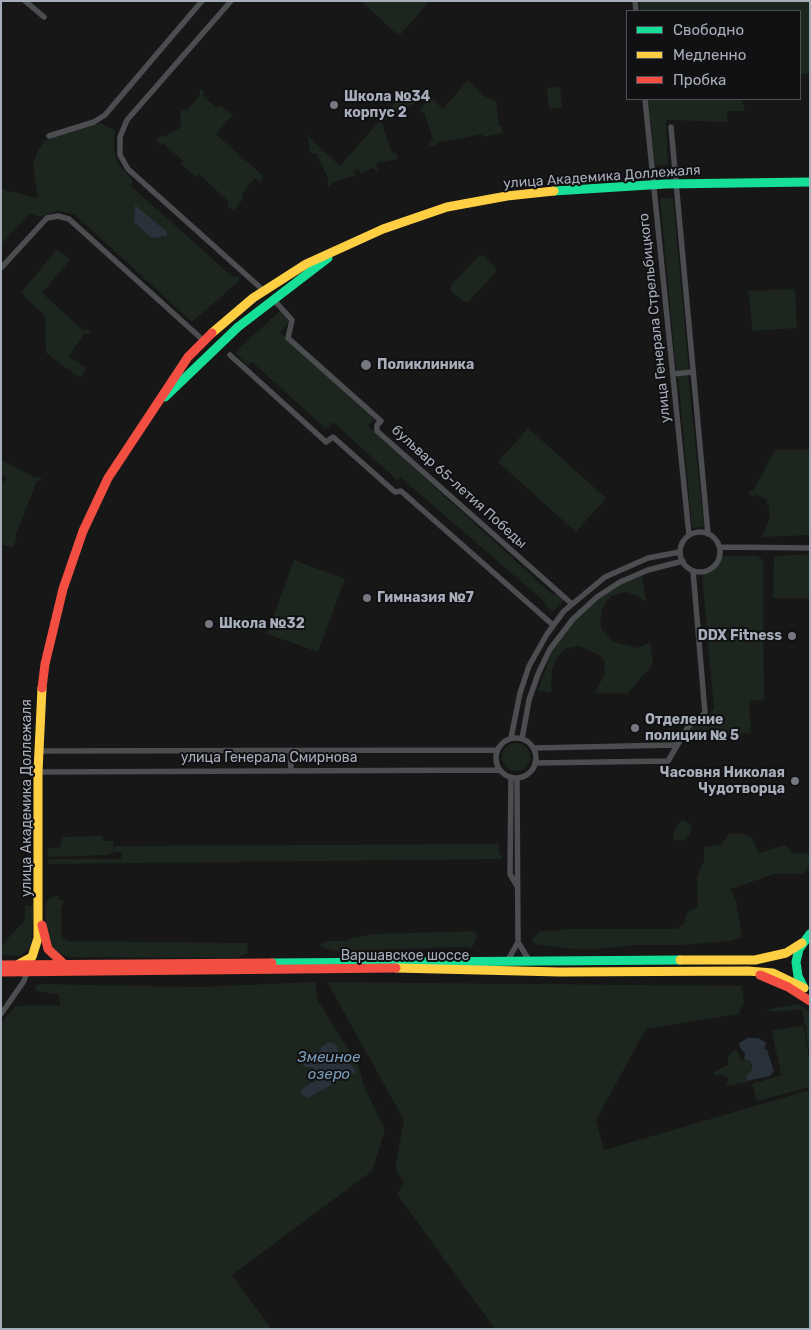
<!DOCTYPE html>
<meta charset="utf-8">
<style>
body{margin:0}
#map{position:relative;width:811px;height:1330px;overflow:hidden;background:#171717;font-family:Rubik,sans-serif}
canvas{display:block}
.frame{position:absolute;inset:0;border:2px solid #a7adba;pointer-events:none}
.legend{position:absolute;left:626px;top:10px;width:175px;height:90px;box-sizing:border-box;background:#111113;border:1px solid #4d4f56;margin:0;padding:6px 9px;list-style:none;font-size:15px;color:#a7adba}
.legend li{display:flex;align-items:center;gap:10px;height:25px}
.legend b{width:25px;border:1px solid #4d4f56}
</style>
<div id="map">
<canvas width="811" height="1330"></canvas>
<div class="frame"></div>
<ul class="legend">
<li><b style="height:6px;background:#16e098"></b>Свободно</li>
<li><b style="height:6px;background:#ffcf43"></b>Медленно</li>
<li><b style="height:6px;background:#f24e42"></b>Пробка</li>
</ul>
</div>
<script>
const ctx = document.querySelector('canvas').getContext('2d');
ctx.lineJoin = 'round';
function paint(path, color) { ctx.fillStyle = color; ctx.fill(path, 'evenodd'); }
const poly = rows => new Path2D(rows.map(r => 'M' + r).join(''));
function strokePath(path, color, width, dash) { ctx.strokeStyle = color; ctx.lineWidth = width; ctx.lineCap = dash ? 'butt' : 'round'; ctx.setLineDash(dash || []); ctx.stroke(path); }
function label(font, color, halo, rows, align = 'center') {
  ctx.font = font + ' Rubik,sans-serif'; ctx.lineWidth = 4; ctx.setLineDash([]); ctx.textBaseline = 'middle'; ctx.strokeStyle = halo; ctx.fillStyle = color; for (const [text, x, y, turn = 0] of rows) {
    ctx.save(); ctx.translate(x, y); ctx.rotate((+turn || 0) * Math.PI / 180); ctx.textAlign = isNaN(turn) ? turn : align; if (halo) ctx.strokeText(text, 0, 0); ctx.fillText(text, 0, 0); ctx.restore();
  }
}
paint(poly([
 [361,1,430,1,399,36],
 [639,1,810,1,810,74,800,74,800,11,640,11],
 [468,80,486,97,496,101,499,126,502,126,503,133,483,137,482,134,437,143,436,147,430,146,429,144,433,140,424,112,420,113,421,108,430,97,443,109],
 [560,87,562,108,549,109,547,88],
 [200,90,203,90,203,96,217,108,221,105,233,115,216,134,263,176,260,182,255,178,241,195,244,198,234,210,230,208,227,205,229,202,199,174,196,177,181,164,183,161,163,143,160,145,157,141,160,136,164,137,181,127,180,112,183,109,186,111,200,95],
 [406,90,414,97,420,94,417,101,401,114,381,121,392,153,395,152,398,159,376,163,378,170,375,171,374,168,360,173,358,169,354,171,356,175,331,183,330,187,328,186,328,178,316,153,311,154,307,135,340,166],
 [648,99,742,99,745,111,727,111,727,122,666,120,668,165,655,166],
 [100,123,115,130,114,146,117,162,133,181,131,186,234,278,237,276,240,278,239,281,192,322,74,214,58,211,39,217,30,213,1,244,1,189,38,198,33,166,37,152,45,140],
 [660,198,673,198,689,370,676,371],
 [57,249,70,260,42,293,84,331,87,329,91,332,89,335,85,333,69,356,86,368,80,378,46,353,45,316,21,293],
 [480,255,484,256,495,266,496,272,469,301,464,302,451,291,451,285],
 [795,289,797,328,753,331,748,291],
 [281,310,292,319,280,332,374,419,368,426,553,595,556,593,564,600,553,612,545,606,546,603,400,477,397,480,333,422,326,429,252,362,247,365,235,352],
 [678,376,688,376,704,526,692,528],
 [528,428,606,498,576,532,498,462],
 [775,450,810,450,810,535,762,537,771,516,769,515,769,506,766,503,768,500,755,494,753,497,749,494,750,490,753,491],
 [1,460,36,478,37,476,42,479,41,481,37,481,15,536,17,538,13,547,1,544,1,485,7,478,1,473],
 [810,554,810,598,773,598,774,556],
 [722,556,757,556,763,560,764,700,749,701,751,733,689,737,685,735,686,733,714,709,702,575,713,571],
 [294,560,345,579,318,652,267,634],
 [642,576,646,602,636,595,626,592,611,596,603,607,600,621,602,630,614,642,638,648,650,642,653,664,627,694,594,693,604,676,605,662,599,655,579,646,565,649,557,657,552,671,551,692,538,691,553,648,576,619,600,598,617,586],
 '502 757a14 14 0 1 1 28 0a14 14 0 1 1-28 0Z',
 [682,820,692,825,689,835,683,841,675,840,673,837,674,830],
 [729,834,744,834,752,839,759,853,785,845,793,853,810,854,810,865,802,874,774,874,731,889,736,901,742,937,731,941,680,945,636,945,585,950,537,945,531,941,539,932,569,929,677,929,684,923,687,913,698,906,697,878,704,860,704,847,721,845],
 [103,836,103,841,113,841,113,853,105,855,48,857,47,848,61,847,61,837],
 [499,844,499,855,503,855,502,859,48,864,48,859,121,859,122,852,114,852,114,846],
 [54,896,59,896,59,900,64,900,61,910,62,937,67,941,247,943,248,953,236,958,69,957,61,955,53,951,47,939,45,906,47,901],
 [25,905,34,906,31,947,19,956,1,955,1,946,25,920],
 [475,931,477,936,472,948,462,947,336,951,324,948,320,944,328,941,347,941,351,938,374,934],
 [315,982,318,1001,358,1064,364,1086,385,1130,372,1171,232,1275,271,1329,1,1329,1,1024,15,1006,60,1005,59,995,37,991,34,986,42,984,199,987],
 [319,1053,339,1053,348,1060,300,1093,305,1086,316,1081,313,1077,313,1068,305,1067,300,1063],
 [327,982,742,986,744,1003,738,1014,646,1029,596,1120,604,1150,810,1090,810,1329,495,1329,397,1194,404,1183,395,1168,404,1120],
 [799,1004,810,1013,810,1057,802,1009,773,1012,764,1010],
 [803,1025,810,1063,810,1087,757,1101,752,1084,781,1075,772,1031],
 [734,1050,738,1051,740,1059,750,1061,753,1070,747,1081,752,1081,726,1086,728,1078,723,1075,714,1075,715,1071,728,1065,728,1056]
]), '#1c251e');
paint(poly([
 [135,205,167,232,167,236,152,238,134,222],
 [748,1038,758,1038,766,1043,764,1049,767,1050,774,1071,770,1076,747,1081,746,1077,752,1070,752,1065,750,1061,744,1059,745,1053,740,1048,739,1043],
 [330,1042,336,1044,339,1053,348,1060,356,1072,307,1098,300,1093,305,1086,316,1081,313,1077,313,1068,305,1067,300,1063,315,1051,319,1053,322,1046]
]), '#29323a');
strokePath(poly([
 [25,1,44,17],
 [231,1,127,120,120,137,120,155,128,169,263,290],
 [635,1,636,11],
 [645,99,689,535],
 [671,127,708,534],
 [49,136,94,122,105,115,202,1],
 [1,268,47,218,58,216,69,219,204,341],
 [273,299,292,320,288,338,381,421,377,425,377,431,572,604],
 [230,355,326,442,333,437,395,492,401,491,553,625],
 [673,374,693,372],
 '680 552a20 20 0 1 1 40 0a20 20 0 1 1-40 0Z',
 [720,547,810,548],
 [511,738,520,693,529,666,547,634,564,611,605,577,648,558,680,552],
 '496 758a20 20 0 1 1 40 0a20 20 0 1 1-40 0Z',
 [522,739,529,700,538,674,550,649,573,619,597,597,620,582,648,570,683,561],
 [534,748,675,745],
 [39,751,497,750],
 [290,751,291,770],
 [535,763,668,761,688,727,705,713,693,571],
 [38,772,500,770],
 [511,777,510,874,517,886],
 [517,778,518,942,530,962],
 [507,962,518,942],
 [1,1014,24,981,27,972]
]), '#4b4d50', 5.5);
strokePath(poly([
 [554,191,665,184,810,182],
 [165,397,238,327,328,258],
 [272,963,680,960],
 [804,988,798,976,796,962,799,949,810,934]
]), '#16e098', 9);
strokePath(poly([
 [212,333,253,298,306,264,383,229,447,207,507,196,554,191],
 [680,960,755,960,786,953,802,943],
 [19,964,32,957,38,938,38,772,42,688],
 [396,968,560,972,748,971,773,973,804,988]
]), '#ffcf43', 9);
strokePath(poly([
 [42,688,45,664,63,589,83,531,108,478,188,357,212,333],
 [42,925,48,949,65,965],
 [1,965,272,963],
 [1,972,396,968],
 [760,975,788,987,810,1001]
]), '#f24e42', 9);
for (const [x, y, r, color] of [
 [334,105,5,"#757881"],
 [366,365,6,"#757881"],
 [367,598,5,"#757881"],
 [209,624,5,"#757881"],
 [792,636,5,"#757881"],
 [635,728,5,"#757881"],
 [795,781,5,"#757881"]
]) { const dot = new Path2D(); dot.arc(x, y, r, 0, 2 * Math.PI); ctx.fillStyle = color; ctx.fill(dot); strokePath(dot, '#111113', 2); }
label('bold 14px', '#a7adba', '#111113', [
 ["Школа №34",344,97],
 ["корпус 2",344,113],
 ["Поликлиника",377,365],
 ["Гимназия №7",377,598],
 ["Школа №32",219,624],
 ["DDX Fitness",782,636,"right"],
 ["Отделение",645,720],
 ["полиции № 5",645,736],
 ["Часовня Николая",785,773,"right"],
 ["Чудотворца",785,789,"right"]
], 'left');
label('14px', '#a7adba', '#111113', [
 ["улица Академика Доллежаля",602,177,-4],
 ["улица Генерала Стрельбицкого",655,318,-96],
 ["бульвар 65-летия Победы",459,487,42],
 ["улица Генерала Смирнова",269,758],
 ["улица Академика Доллежаля",27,798,-90],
 ["Варшавское шоссе",405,956]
]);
label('italic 15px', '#7a9cb8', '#111113', [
 ["Змеиное",329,1058],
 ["озеро",329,1075]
]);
</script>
